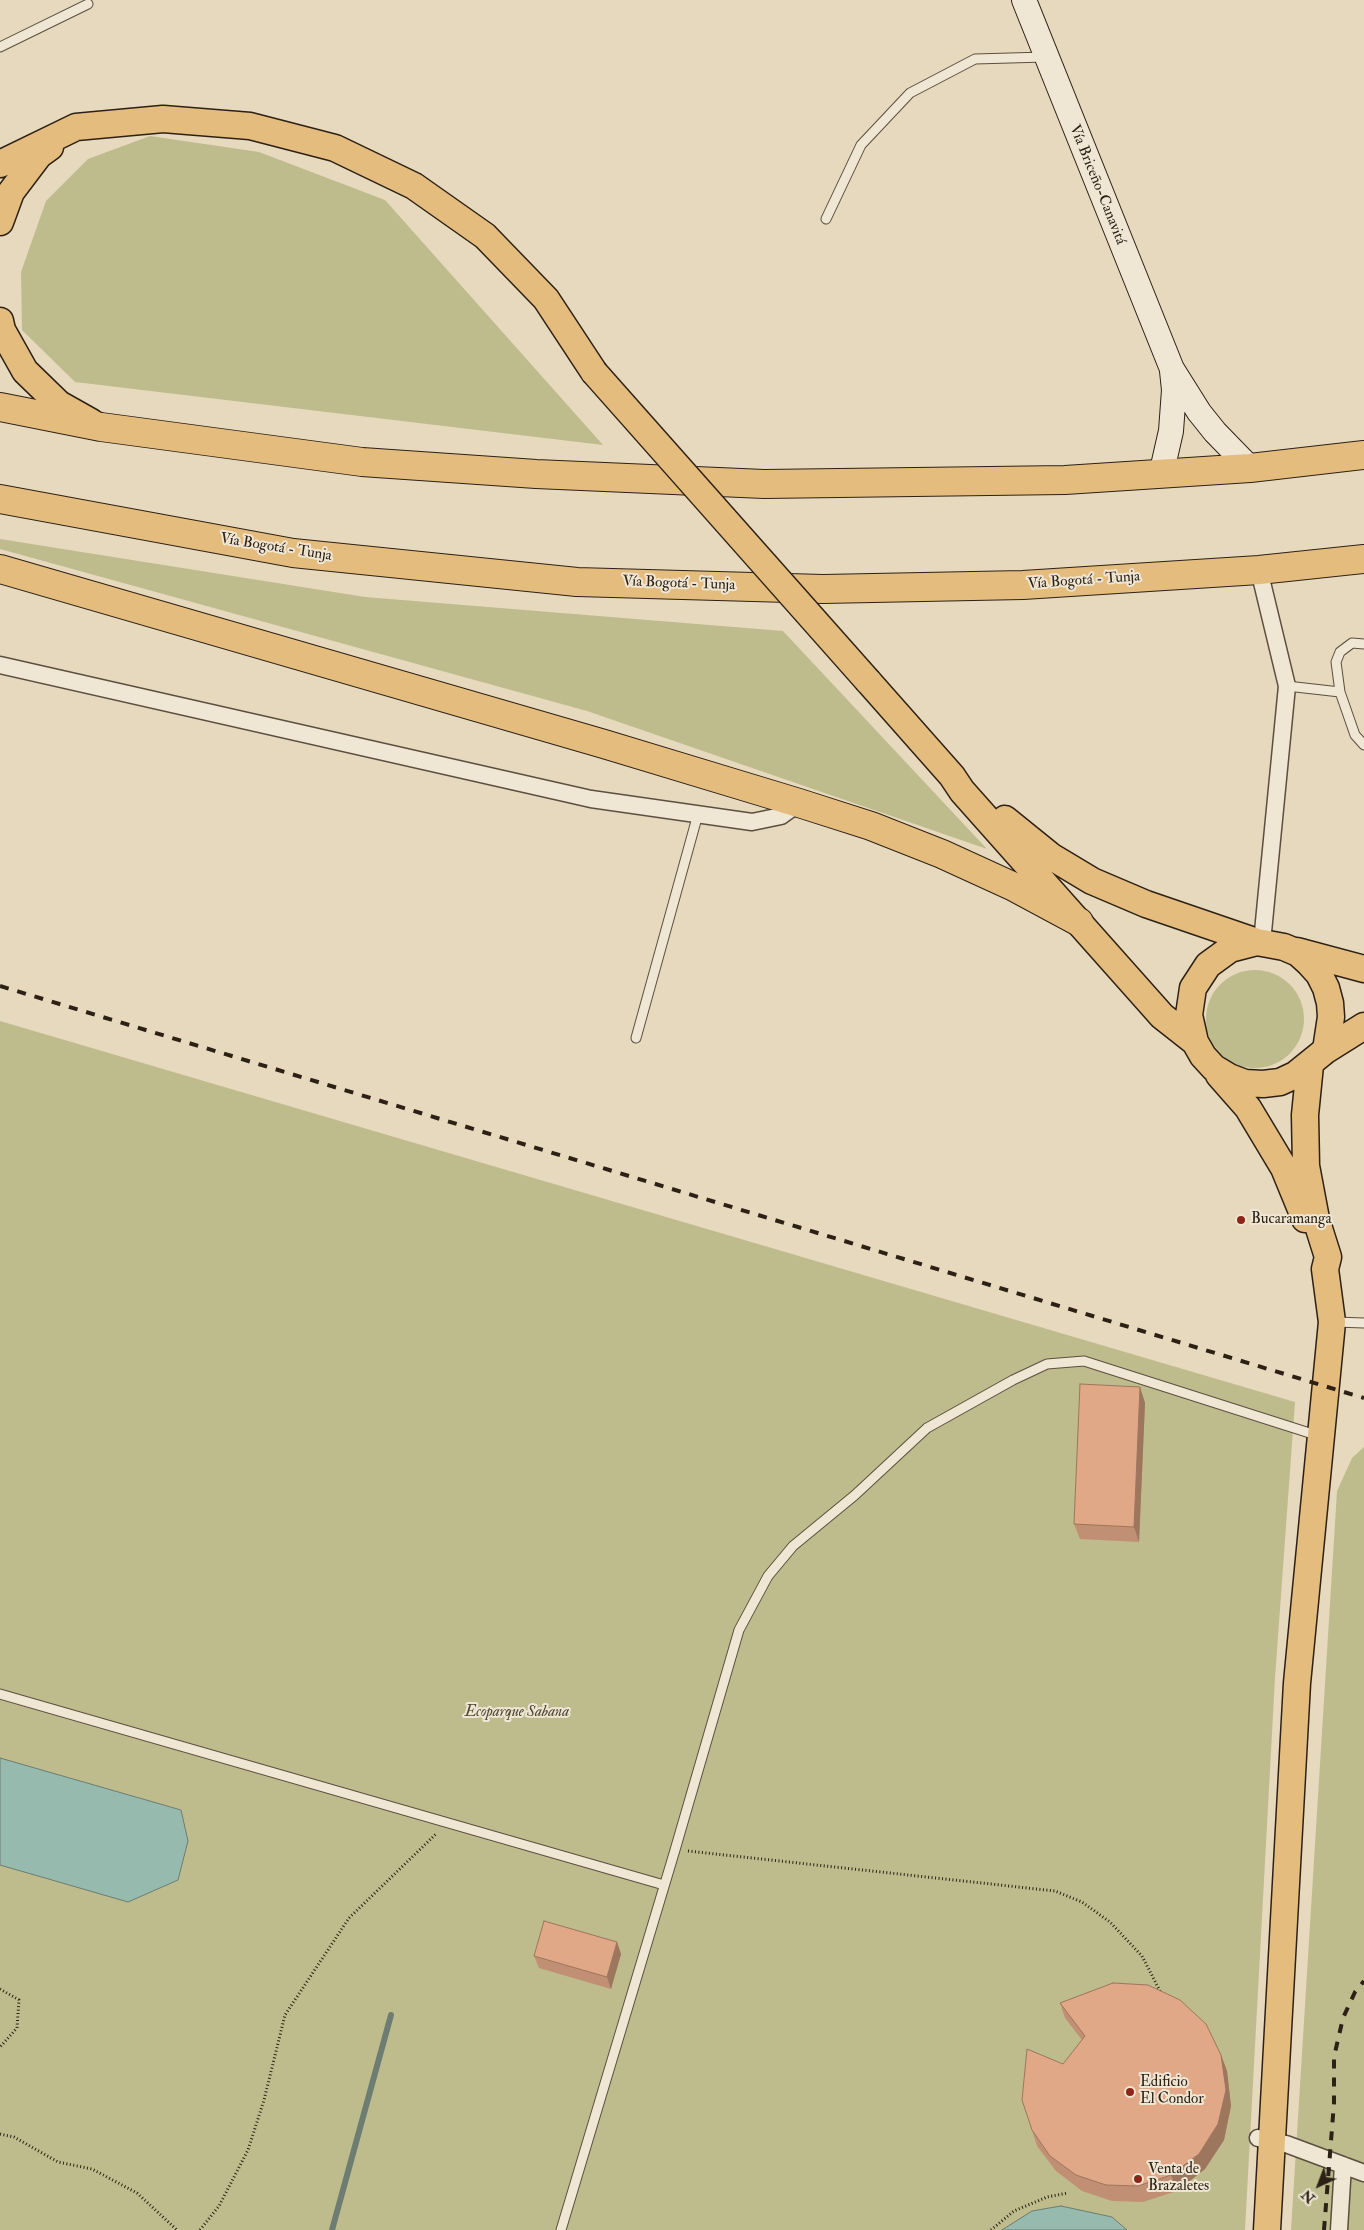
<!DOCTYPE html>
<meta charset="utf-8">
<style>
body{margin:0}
#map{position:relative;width:1364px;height:2230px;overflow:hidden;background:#e7d9bd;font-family:"IM FELL Double Pica",serif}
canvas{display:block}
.north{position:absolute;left:1294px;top:2160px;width:50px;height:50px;-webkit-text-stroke:4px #efe6d4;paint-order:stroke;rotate:223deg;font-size:14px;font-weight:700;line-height:20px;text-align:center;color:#2d2115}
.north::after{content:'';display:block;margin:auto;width:18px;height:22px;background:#2d2115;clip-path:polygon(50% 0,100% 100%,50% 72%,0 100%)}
</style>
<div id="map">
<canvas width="1364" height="2230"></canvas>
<div class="north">N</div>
</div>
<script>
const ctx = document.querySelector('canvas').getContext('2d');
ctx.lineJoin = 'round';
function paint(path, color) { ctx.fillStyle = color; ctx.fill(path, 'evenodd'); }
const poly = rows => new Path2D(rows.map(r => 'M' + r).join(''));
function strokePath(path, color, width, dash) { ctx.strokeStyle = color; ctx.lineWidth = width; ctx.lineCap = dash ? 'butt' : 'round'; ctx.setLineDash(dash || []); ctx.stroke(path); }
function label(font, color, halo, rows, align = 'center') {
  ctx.font = font + ' "IM FELL Double Pica",serif'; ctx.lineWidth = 4; ctx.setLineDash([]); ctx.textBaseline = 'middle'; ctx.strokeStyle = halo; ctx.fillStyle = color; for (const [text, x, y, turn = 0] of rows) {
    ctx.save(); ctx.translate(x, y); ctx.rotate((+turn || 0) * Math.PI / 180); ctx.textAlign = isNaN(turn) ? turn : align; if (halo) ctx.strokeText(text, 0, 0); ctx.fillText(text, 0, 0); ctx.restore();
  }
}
paint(poly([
 [150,136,259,152,385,200,603,445,75,382,22,330,21,272,46,201,88,159],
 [0,539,365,597,783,631,987,849,587,711,0,549],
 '1206 1019a49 49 0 1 1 98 0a49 49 0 1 1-98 0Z',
 [0,1021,1295,1402,1275,1678,1245,2230,0,2230],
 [1364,1447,1364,2230,1291,2230,1337,1491,1352,1458]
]), '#bebc8c');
const water = poly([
 [0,1758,181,1810,188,1841,178,1880,128,1902,0,1865,0,1758],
 [1061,2206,1112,2217,1127,2230,1002,2230,1032,2211,1061,2206]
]);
paint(water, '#97baaf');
strokePath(water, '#6d7d71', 1);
strokePath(poly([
 [332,2230,391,2015]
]), '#6d7d71', 6);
const lane = poly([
 [0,47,88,4],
 [826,219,861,145,910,93,975,59,1045,57],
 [1364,644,1352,643,1340,652,1336,662,1340,692,1355,735,1364,745],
 [1287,686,1340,692],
 [636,1038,698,814],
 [1335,1322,1364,1323],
 [0,1694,664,1885],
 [561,2230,675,1850,739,1630,768,1576,793,1546,855,1495,927,1428,1013,1380,1047,1364,1084,1361,1319,1436]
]);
const street = poly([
 [1259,570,1287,686,1262,942],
 [0,665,591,799,752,822,781,816,799,803],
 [1258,2138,1286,2144,1364,2173],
 [1339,2230,1343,2165]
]);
const secondary = poly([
 [1024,0,1172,369,1199,412,1215,432,1250,468],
 [1161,475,1171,431,1174,390,1172,371]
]);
const primary = poly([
 [0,164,76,127,163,119,250,126,335,148,414,186,485,236,546,299,594,372],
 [0,222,11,192,39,155,50,147],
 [0,321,2,330,25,371,59,404,91,422],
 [868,681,952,776,962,791,1162,1016,1195,1042],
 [1005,819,1052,857,1092,881,1146,904,1257,942],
 [1257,942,1284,947,1298,953,1309,963,1319,974,1326,988,1330,1003,1331,1017,1326,1050,1295,1075,1280,1082,1263,1084,1245,1083,1229,1077,1214,1068,1203,1056,1195,1042,1189,1015,1193,988,1208,965,1230,949,1257,942],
 [1297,951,1364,969],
 [1326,1050,1364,1026],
 [1219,1075,1248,1108,1284,1168,1305,1219],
 [1267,2230,1297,1683,1332,1322,1325,1269,1328,1257,1316,1219,1306,1166,1305,1115,1310,1065]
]);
const highway = poly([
 [0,407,101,427,362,462,536,474,764,484,1065,480,1250,468,1364,455],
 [0,499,293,553,577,582,823,589,1023,585,1259,570,1364,559],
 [0,569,604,744,799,803,871,826,942,854,1012,886,1079,922]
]);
strokePath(lane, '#5c4f3f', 11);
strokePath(street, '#5c4f3f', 19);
strokePath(secondary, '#2d2115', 26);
strokePath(primary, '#2d2115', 29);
strokePath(highway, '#2d2115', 30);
strokePath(poly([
 [688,1851,1055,1891,1082,1902,1110,1922,1142,1956,1161,1993],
 [0,1989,19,2000,17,2028,0,2047],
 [0,2134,14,2137,58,2162,92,2169,137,2193,177,2230],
 [200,2230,219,2206,248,2150,264,2100,285,2015,349,1918,437,1833],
 [991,2230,1014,2211,1047,2197,1068,2193]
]), '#2d2115', 3, [1, 2.5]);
strokePath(lane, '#efe6d4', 9);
strokePath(street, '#efe6d4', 16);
strokePath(secondary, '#efe6d4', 24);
strokePath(primary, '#e4bc7e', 26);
strokePath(highway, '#e4bc7e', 28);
strokePath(poly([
 [0,986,1364,1398],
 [1324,2230,1334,2103,1334,2057,1343,2018,1355,1992,1364,1981]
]), '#2d2115', 4, [9, 9]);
const primaryBridge = poly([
 [594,372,868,681]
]);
strokePath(primaryBridge, '#2d2115', 29, []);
strokePath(primaryBridge, '#e4bc7e', 26);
paint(poly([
 [1140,1387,1145,1403,1139,1542,1080,1539,1074,1524],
 [617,1942,621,1954,611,1989,539,1968,534,1956],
 [1060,2003,1221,2055,1227,2071,1231,2106,1224,2140,1205,2169,1177,2191,1143,2202,1112,2201,1082,2191,1056,2171,1037,2146,1032,2130,1063,2064,1082,2040,1065,2018]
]), '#c19074');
paint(poly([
 [1140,1387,1145,1403,1139,1542,1134,1527],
 [617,1942,621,1954,611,1989,607,1977],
 [1221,2055,1227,2071,1231,2106,1224,2140,1205,2169,1177,2191,1171,2175]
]), '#9d765e');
const building = poly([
 [1080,1384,1140,1387,1134,1527,1074,1524,1080,1384],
 [544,1921,617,1942,607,1977,534,1956,544,1921],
 [1113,1983,1148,1985,1180,2000,1206,2024,1221,2055,1226,2090,1218,2124,1199,2154,1171,2175,1138,2186,1106,2185,1076,2175,1050,2156,1032,2130,1022,2100,1027,2049,1063,2064,1085,2036,1060,2003,1113,1983]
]);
paint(building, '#e0a887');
strokePath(building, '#9d765e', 1);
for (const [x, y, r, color] of [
 [1241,1220,5,"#8f2418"],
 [1130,2092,5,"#8f2418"],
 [1138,2179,5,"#8f2418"]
]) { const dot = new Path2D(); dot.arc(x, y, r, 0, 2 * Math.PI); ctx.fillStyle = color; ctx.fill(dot); strokePath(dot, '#efe6d4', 2); }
label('15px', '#2d2115', '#efe6d4', [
 ["Vía Briceño-Canavitá",1097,185,68],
 ["Vía Bogotá - Tunja",276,548,9],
 ["Vía Bogotá - Tunja",1084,581,-4],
 ["Vía Bogotá - Tunja",679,584,2]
]);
label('15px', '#2d2115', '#efe6d4', [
 ["Bucaramanga",1251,1220],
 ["Edificio",1140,2083],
 ["El Condor",1140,2100],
 ["Venta de",1148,2170],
 ["Brazaletes",1148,2187]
], 'left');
label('italic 15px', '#514833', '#efe6d4', [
 ["Ecoparque Sabana",517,1713]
]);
</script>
